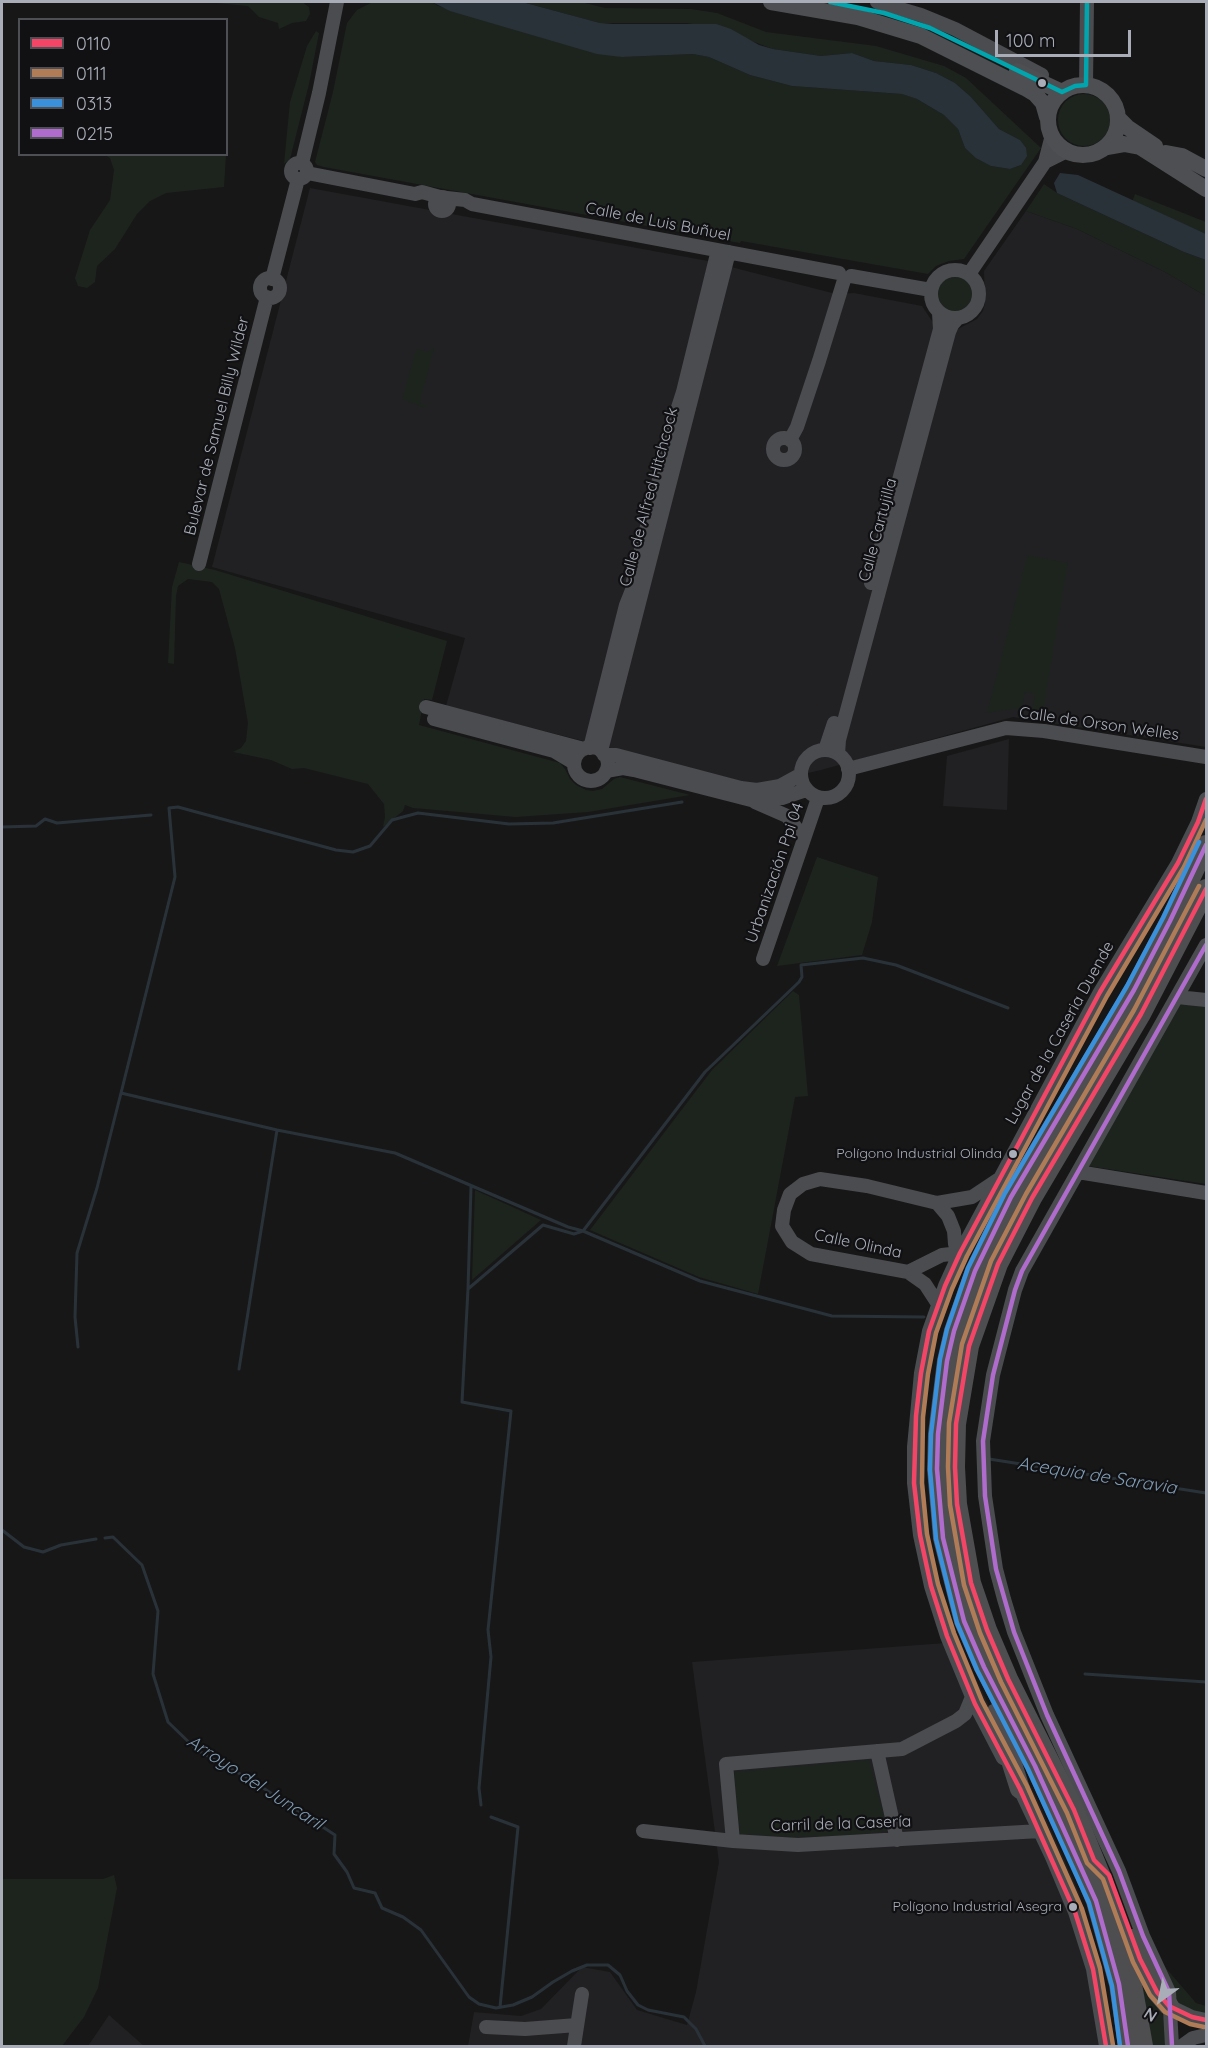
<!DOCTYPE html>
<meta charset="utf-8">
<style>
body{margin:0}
#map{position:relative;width:1208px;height:2048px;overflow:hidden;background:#171717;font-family:Quicksand,sans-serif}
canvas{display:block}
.frame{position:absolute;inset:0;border:3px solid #a8adb8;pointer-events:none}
.legend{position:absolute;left:18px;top:18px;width:210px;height:138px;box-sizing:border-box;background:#111113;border:2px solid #4d4f55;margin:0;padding:8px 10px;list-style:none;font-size:18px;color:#a8adb8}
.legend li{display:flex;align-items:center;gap:12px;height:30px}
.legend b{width:30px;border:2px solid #4d4f55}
.north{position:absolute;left:1130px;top:1970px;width:60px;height:60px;-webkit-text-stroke:4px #111113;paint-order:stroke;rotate:213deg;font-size:16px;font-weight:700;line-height:24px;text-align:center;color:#a8adb8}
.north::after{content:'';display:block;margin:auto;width:21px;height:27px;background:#a8adb8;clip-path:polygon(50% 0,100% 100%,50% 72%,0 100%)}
.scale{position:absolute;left:995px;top:30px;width:136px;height:27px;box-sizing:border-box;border:3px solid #a8adb8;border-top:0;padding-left:8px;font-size:18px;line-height:21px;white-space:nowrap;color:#a8adb8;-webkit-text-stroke:4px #111113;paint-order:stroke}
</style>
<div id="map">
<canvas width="1208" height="2048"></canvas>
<div class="frame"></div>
<ul class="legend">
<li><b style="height:8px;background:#f34667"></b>0110</li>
<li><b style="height:8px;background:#b07c57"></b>0111</li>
<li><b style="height:8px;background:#3a90db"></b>0313</li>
<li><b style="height:8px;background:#b06ccc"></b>0215</li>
</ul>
<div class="north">N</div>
<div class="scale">100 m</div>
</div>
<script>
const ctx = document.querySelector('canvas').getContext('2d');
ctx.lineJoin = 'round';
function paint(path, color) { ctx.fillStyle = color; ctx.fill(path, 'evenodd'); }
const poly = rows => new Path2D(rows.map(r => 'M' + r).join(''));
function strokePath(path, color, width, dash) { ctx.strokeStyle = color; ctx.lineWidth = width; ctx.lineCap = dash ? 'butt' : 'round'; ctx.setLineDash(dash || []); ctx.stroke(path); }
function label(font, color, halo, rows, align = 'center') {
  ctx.font = font + ' Quicksand,sans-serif'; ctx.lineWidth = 4.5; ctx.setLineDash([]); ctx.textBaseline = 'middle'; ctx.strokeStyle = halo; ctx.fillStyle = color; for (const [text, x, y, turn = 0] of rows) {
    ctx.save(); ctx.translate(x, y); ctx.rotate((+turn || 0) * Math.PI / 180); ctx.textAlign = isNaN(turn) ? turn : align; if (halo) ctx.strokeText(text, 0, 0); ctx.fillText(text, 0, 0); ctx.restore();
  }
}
paint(poly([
 [310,188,708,261,836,294,854,293,922,306,932,321,945,327,958,329,977,319,983,311,985,303,984,271,1026,211,1077,229,1165,272,1206,296,1206,747,1013,717,821,770,756,785,446,706,465,638,212,567],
 [1009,739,1007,810,943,806,947,756],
 [959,1642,984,1696,1037,1799,1079,1893,1105,1991,1113,2046,468,2046,474,2012,521,2016,541,2009,582,1967,610,1972,637,2010,687,2025,696,1992,719,1862,692,1662],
 [109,2015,144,2046,88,2046]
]), '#212123');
paint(poly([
 [205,2,302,2,309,7,310,14,306,21,292,23,279,29,278,23,259,17,248,6],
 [373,2,432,2,438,6,622,57,693,54,709,57,750,75,792,86,902,94,917,99,944,115,958,129,965,148,991,166,1010,169,1021,165,1020,140,999,129,971,97,955,83,936,73,911,65,874,61,852,53,821,56,773,49,746,39,731,29,686,23,600,23,522,2,581,2,605,8,691,9,717,13,766,32,876,46,944,66,966,78,1041,148,964,259,949,261,936,266,928,274,741,241,740,243,324,167,317,165,315,162,333,92,347,23,357,10],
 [316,31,319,33,309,84,290,159,284,164,290,102,307,46],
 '1058 120a26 26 0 1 1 52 0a26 26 0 1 1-52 0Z',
 [105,155,226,155,224,187,166,193,150,201,137,214,115,249,97,266,95,282,87,288,78,286,75,278,90,230,110,200,114,170,110,158],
 [1044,184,1057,193,1184,252,1206,260,1206,296,1165,272,1077,229,1026,211],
 [1135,194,1206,222,1206,234,1132,202],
 '937 295a18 18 0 1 1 36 0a18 18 0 1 1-36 0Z',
 [431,348,434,349,420,403,426,405,425,408,402,399,416,349,429,352],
 [1027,555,1068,563,1043,713,1032,711,1035,694,1025,692,1022,709,1012,709,987,713],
 [179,562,215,570,447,641,432,700,424,699,419,725,560,763,565,769,570,779,576,785,586,790,593,791,602,789,614,779,620,777,690,795,588,812,516,817,413,808,405,805,403,811,383,827,385,817,384,804,368,784,304,768,292,769,271,760,233,752,241,748,246,741,248,723,235,648,219,589,212,582,188,579,178,586,176,596,174,664,168,663,172,587],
 [817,857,878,877,872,922,862,955,777,966],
 [793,991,799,995,808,1096,795,1097,758,1294,699,1277,590,1230,712,1070],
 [1180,1004,1206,1006,1206,1184,1088,1166],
 [475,1190,541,1220,472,1280],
 [869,1760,888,1831,840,1836,792,1837,740,1834,734,1772],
 [114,1875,117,1888,98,1988,84,2017,62,2046,2,2046,2,1879,103,1879],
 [1165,1967,1196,2003,1206,2006,1206,2016,1179,2004,1161,1969],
 [1141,1978,1160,2008,1166,2023,1166,2046,1151,2046]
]), '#1d241e');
paint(poly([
 [432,2,522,2,600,23,613,24,716,24,731,29,759,45,773,49,821,56,852,53,874,61,911,65,936,73,955,83,971,97,999,129,1020,140,1026,148,1027,156,1021,165,1010,169,991,166,976,158,965,148,958,129,944,115,917,99,902,94,792,86,750,75,709,57,693,54,622,57,597,54,450,11],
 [1060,173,1078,175,1206,234,1206,260,1184,252,1057,193,1054,183]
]), '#2a3239');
strokePath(poly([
 [682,802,553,823,509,824,418,813,392,820,370,846,353,852,336,850,178,807,169,808,175,877,121,1093,277,1130,395,1153,568,1227,583,1231,700,1281,832,1316,924,1317],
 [2,827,36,826,45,819,57,823,151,815],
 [471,1187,468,1289,462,1402,511,1411,488,1630,491,1657,479,1788,481,1805],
 [468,1289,543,1225,574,1234,583,1231,705,1072,799,982,802,977,801,965,863,958,896,965,1008,1008],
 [78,1347,75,1317,77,1253,97,1188,121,1093],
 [239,1369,277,1130],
 [989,1459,1206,1493],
 [2,1530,24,1547,43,1552,61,1545,96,1539],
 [105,1538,113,1537,142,1565,158,1611,153,1674,168,1722,197,1750,251,1780,335,1835,334,1854,347,1872,354,1888,375,1893,382,1908,403,1917,421,1930,469,1997,479,2004,496,2008,513,2005,532,1997,553,1982,572,1971,587,1965,608,1965,620,1975,627,1991,638,2005,648,2010,684,2017,696,2029,705,2046],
 [1085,1674,1206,1682],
 [491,1817,518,1827,500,2007]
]), '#2a3239', 3);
strokePath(poly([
 [877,2,921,15,955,29,1042,75],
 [1086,85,1087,2],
 [1045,162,1067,151],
 '291 171a8 8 0 1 1 16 0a8 8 0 1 1-16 0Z',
 [302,163,319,93,337,2],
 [307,173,415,194,422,192,440,197],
 '435 204a7 7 0 1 1 14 0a7 7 0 1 1-14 0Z',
 [447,198,465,200,472,204,839,273],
 '931 294a24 24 0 1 1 48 0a24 24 0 1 1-48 0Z',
 [969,274,1045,162,1052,135],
 [851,276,931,290],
 '260 288a10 10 0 1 1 20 0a10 10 0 1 1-20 0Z',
 [272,279,298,179],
 '773 449a11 11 0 1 1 22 0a11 11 0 1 1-22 0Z',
 [790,440,797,427,819,361,844,280],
 [199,564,267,297],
 [871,583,940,329,939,313],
 [426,707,584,749],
 [434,719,554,751,574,763],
 '574 764a17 17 0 1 1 34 0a17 17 0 1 1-34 0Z',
 [590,748,626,605,632,590,633,581,675,417,683,392,718,250],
 '801 774a24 24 0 1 1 48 0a24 24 0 1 1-48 0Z',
 [825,750,834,723],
 [601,751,729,252],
 [838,754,839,740,949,332,952,325,958,318],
 [604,755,616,755,741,788,757,790,780,786,800,775],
 [848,769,1006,728,1044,731,1206,757],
 [606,771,623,768,634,770,751,800,782,798,806,790],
 [755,802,787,816,803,837],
 [763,959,818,798],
 [1177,997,1206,1000],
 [1078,1172,1206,1193],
 [908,1272,942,1255,960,1253,955,1244,954,1231,948,1216,937,1203],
 [938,1304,925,1284,908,1272,811,1254,792,1242,782,1226,784,1210,790,1194,803,1184,820,1179,867,1186,937,1203,972,1197,999,1179],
 [877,1751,897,1840],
 [1003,1758,975,1704,947,1636,931,1586,920,1535,914,1483,914,1447,921,1373,929,1331,945,1286,960,1253,1100,992,1178,863,1198,822,1206,799],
 [1017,1783,1052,1857,1075,1912,1093,1969,1106,2046],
 [643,1831,733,1841,798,1845,1040,1831],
 [733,1841,726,1764,902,1749,956,1721,965,1714,972,1697],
 [1169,2006,1192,2017,1206,2020],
 [486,2027,525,2029,577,2025],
 [574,2046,582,1994],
 [1172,2046,1169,1992,1143,1936,1119,1871,1047,1715,1014,1632,1004,1599,996,1569,985,1496,983,1441,993,1375,1015,1290,1022,1271,1206,945],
 [1182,2046,1193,2038,1206,2035]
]), '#4b4c50', 14);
strokePath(poly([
 [771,2,858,17,921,36,1025,88,1035,94,1043,103,1047,117],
 [1017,71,1062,92],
 '1048 120a35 35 0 1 1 70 0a35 35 0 1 1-70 0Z',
 [1119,119,1127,127,1155,146],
 [1107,147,1124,144,1140,147,1206,189],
 [1166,153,1182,156,1206,169]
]), '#4d4f52', 16);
strokePath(poly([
 [996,1713,1020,1789],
 [1132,1939,1140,1959,1157,1992,1169,2006],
 [1128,2046,1119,1984,1096,1901,1079,1860,1035,1766,984,1667,964,1621,943,1538,937,1469,938,1434,947,1361,954,1331,975,1271,1011,1197,1134,990,1170,921,1206,845],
 [1143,2046,1128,1962,1102,1879,1074,1810,1008,1679,987,1630,971,1583,957,1504,955,1467,956,1424,969,1346,998,1264,1032,1198,1141,1014,1206,889]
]), '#4e4e51', 20);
strokePath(poly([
 [1206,889,1141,1014,1032,1198,998,1264,969,1346,956,1424,955,1467,957,1504,971,1583,987,1630,1008,1679,1074,1810,1094,1860,1109,1875,1140,1959,1157,1992,1169,2006,1192,2017,1206,2020],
 [1106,2046,1093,1969,1075,1912,1020,1789,975,1704,947,1636,931,1586,920,1535,914,1483,916,1416,921,1373,929,1331,945,1286,960,1253,1100,992,1178,863,1198,822,1206,799]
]), '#f34667', 4.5);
strokePath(poly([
 [1199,886,1134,1010,1026,1194,991,1261,962,1344,949,1423,948,1467,950,1505,964,1585,980,1633,1001,1682,1067,1813,1087,1863,1103,1879,1133,1962,1150,1995,1165,2012,1190,2024,1204,2027],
 [1113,2045,1100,1968,1082,1909,1027,1786,982,1701,954,1633,938,1584,927,1534,922,1483,923,1417,928,1374,936,1333,952,1289,967,1256,1107,996,1184,867,1206,820]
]), '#b07c57', 4.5);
strokePath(poly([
 [1120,2046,1112,1986,1089,1903,1028,1769,977,1670,957,1623,936,1539,930,1470,931,1434,940,1359,947,1329,968,1268,1005,1193,1127,986,1163,918,1199,842]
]), '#3a90db', 4.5);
strokePath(poly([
 [1128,2046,1119,1984,1096,1901,1035,1766,984,1667,964,1621,943,1538,937,1469,938,1434,947,1361,954,1331,975,1271,1011,1197,1134,990,1170,921,1206,845],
 [1172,2046,1169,1992,1143,1936,1119,1871,1047,1715,1014,1632,996,1569,985,1496,983,1441,993,1375,1015,1290,1022,1271,1206,945]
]), '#b06ccc', 4.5);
strokePath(poly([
 [830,2,884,13,930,28,1062,92,1075,86,1086,85,1087,2]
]), '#00a5ad', 4.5);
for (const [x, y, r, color] of [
 [1042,83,5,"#a8adb8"],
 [1013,1154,5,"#a8adb8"],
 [1073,1907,5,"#a8adb8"]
]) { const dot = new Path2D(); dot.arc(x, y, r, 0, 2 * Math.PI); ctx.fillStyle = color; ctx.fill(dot); strokePath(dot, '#111113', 2); }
label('14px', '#a8adb8', '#111113', [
 ["Polígono Industrial Olinda",1002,1154],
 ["Polígono Industrial Asegra",1062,1907]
], 'right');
label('16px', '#a8adb8', '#111113', [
 ["Calle de Luis Buñuel",658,222,11],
 ["Bulevar de Samuel Billy Wilder",217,426,-76],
 ["Calle de Alfred Hitchcock",649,497,-75],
 ["Calle Cartujilla",878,530,-75],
 ["Calle de Orson Welles",1099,724,8],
 ["Urbanización Ppi 04",775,873,-71],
 ["Lugar de la Caseria Duende",1060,1033,-61],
 ["Calle Olinda",858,1244,12],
 ["Carril de la Casería",841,1824,-2]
]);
label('italic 18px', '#7f9bb3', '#111113', [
 ["Acequia de Saravia",1097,1476,9],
 ["Arroyo del Juncaril",255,1783,33]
]);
</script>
